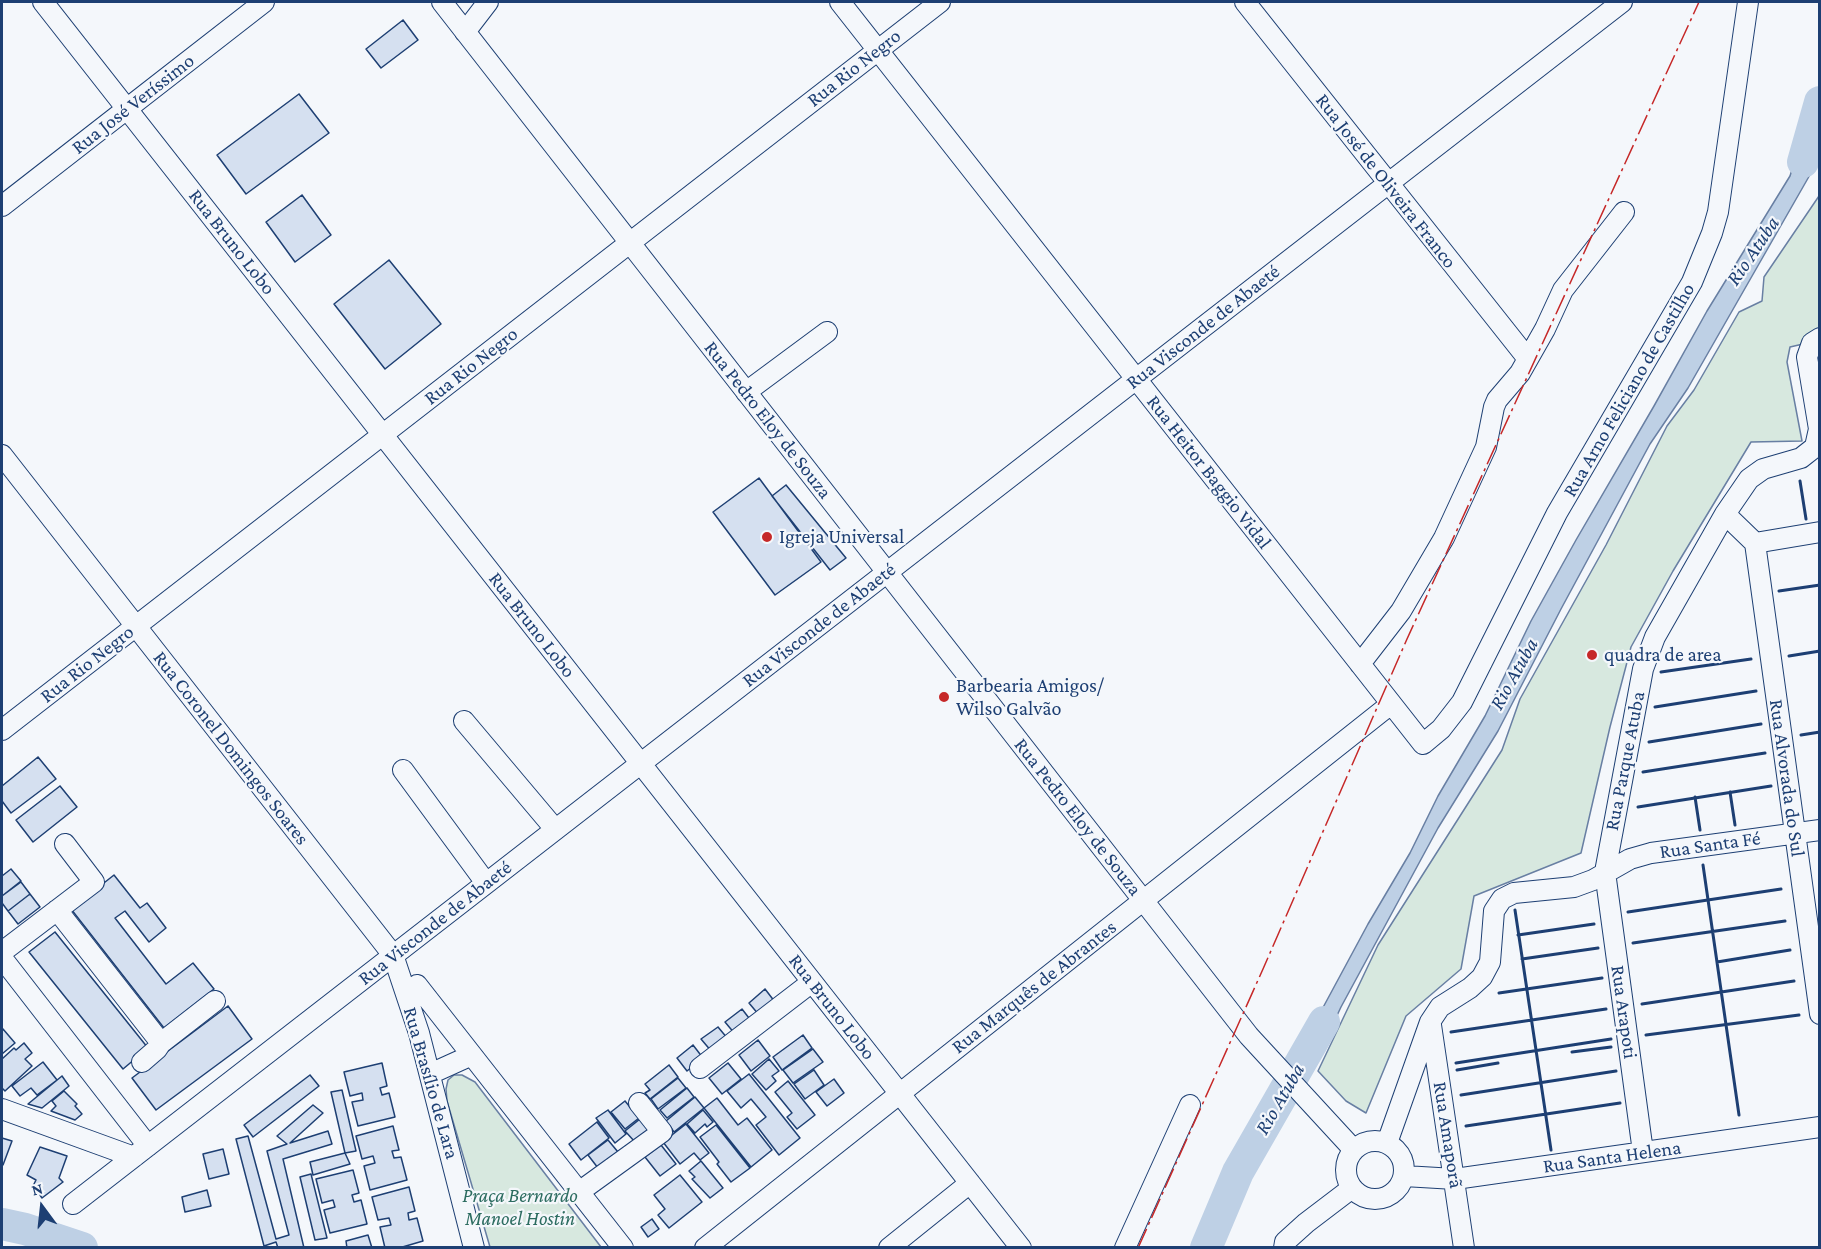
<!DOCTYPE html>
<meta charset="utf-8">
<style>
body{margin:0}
#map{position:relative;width:1821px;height:1249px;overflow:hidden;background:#f4f7fb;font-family:"Crimson Pro",serif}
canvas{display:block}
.frame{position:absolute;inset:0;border:3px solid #1d3f73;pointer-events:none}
.north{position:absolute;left:12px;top:1177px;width:60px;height:60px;-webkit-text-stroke:4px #f4f7fb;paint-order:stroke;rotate:345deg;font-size:16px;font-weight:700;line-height:24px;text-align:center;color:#1d3f73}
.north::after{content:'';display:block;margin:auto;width:21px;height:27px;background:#1d3f73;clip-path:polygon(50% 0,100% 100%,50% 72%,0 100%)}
</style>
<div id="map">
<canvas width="1821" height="1249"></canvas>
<div class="frame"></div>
<div class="north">N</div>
</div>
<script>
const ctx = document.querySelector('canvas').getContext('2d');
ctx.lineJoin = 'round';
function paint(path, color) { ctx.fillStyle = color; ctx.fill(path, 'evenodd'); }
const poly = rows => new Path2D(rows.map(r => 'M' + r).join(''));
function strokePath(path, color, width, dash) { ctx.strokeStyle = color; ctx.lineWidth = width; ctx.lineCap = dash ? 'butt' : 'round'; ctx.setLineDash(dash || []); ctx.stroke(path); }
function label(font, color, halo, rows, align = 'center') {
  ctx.font = font + ' "Crimson Pro",serif'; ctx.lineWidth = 4.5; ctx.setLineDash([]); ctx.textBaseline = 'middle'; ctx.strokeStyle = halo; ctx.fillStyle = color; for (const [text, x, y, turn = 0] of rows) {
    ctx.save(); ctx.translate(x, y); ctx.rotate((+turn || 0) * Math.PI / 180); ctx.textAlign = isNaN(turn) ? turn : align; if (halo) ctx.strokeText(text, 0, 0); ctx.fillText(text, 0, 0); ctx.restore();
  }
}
const green = poly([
 [1819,196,1819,333,1803,344,1790,347,1787,362,1802,441,1751,442,1673,571,1631,647,1610,727,1581,853,1474,896,1461,969,1406,1016,1366,1113,1346,1101,1318,1071,1378,945,1502,750,1520,699,1606,545,1667,426,1694,390,1739,312,1762,301,1764,277,1819,196],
 [454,1075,462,1075,475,1082,601,1247,490,1247,447,1101,446,1089,448,1080,454,1075]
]);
paint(green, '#d7e8df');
strokePath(green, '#687fa3', 1.5);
const water = poly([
 [1808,118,1819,121,1819,159,1688,388,1650,444,1561,609,1498,731,1438,828,1341,1007,1311,1071,1299,1052,1368,924,1410,853,1438,796,1485,716,1531,621,1576,540,1654,406,1707,311,1790,176,1808,118]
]);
paint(water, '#bed0e5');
strokePath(water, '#687fa3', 1.5);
strokePath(poly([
 [1803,162,1820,102],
 [2,1224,25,1229,82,1248],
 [1206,1248,1238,1172,1324,1022]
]), '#bed0e5', 32);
const building = poly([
 [403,20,418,40,381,68,366,49,403,20],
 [299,94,329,133,246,194,217,155,299,94],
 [302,195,331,235,295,262,266,222,302,195],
 [389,260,441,324,385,369,334,304,389,260],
 [759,478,821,562,775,595,713,512,759,478],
 [786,485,846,558,830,570,772,496,786,485],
 [38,757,56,779,11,813,2,801,2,786,38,757],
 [60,786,77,807,33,842,16,820,60,786],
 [11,869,21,881,2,896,2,876,11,869],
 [114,875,140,908,147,903,166,928,149,942,125,911,115,918,166,984,193,963,214,989,164,1028,71,909,114,875],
 [21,882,30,894,8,911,2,903,2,896,21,882],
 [30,894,40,907,18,924,8,911,30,894],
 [55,932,148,1048,123,1069,29,952,55,932],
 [765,989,775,1002,759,1015,749,1003,765,989],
 [228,1006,252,1039,156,1110,132,1078,228,1006],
 [742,1009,752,1022,735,1034,725,1022,742,1009],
 [718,1027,728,1039,712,1052,701,1039,718,1027],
 [3,1029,15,1043,2,1054,2,1031,3,1029],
 [803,1035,812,1048,782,1070,773,1057,803,1035],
 [758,1040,770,1056,751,1071,739,1055,758,1040],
 [24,1043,32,1053,25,1059,32,1066,5,1091,2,1088,2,1059,14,1048,16,1050,24,1043],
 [693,1045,703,1058,687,1071,677,1058,693,1045],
 [813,1049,823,1062,793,1083,783,1070,813,1049],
 [769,1059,779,1071,772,1076,776,1081,766,1090,752,1074,769,1059],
 [43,1062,57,1080,37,1095,31,1088,20,1096,12,1086,43,1062],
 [382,1063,387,1086,380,1088,382,1095,389,1093,395,1117,358,1126,352,1102,363,1100,362,1093,350,1096,344,1072,382,1063],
 [728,1063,741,1079,722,1094,709,1078,728,1063],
 [669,1065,678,1077,650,1099,645,1093,650,1090,645,1084,669,1065],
 [814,1070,824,1085,805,1099,794,1084,814,1070],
 [749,1074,800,1138,779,1155,756,1125,766,1117,751,1099,741,1108,727,1091,749,1074],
 [310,1075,319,1086,253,1137,244,1125,310,1075],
 [62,1076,69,1086,42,1108,28,1104,62,1076],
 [678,1078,686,1088,658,1109,651,1099,678,1078],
 [834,1079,844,1093,827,1106,816,1092,834,1079],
 [788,1081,815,1115,797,1129,787,1117,792,1113,775,1092,788,1081],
 [687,1088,694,1097,667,1118,660,1110,687,1088],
 [342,1090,356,1151,345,1153,331,1092,342,1090],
 [64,1091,77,1104,75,1106,82,1114,75,1120,51,1111,56,1106,52,1101,64,1091],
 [695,1097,704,1108,674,1132,666,1121,695,1097],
 [717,1098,738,1125,747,1118,772,1150,751,1167,704,1108,717,1098],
 [625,1101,639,1118,625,1129,611,1112,625,1101],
 [313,1105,323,1113,290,1143,328,1131,332,1144,283,1159,304,1248,278,1248,276,1242,264,1246,236,1139,248,1136,276,1239,289,1235,267,1151,287,1144,277,1136,313,1105],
 [608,1110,626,1134,615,1143,596,1118,608,1110],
 [703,1110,713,1122,707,1127,705,1124,695,1133,687,1124,703,1110],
 [640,1119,649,1130,635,1142,625,1131,640,1119],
 [597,1122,609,1138,581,1160,569,1144,597,1122],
 [686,1124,709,1153,700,1160,694,1153,680,1164,663,1142,686,1124],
 [716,1125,750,1168,731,1182,717,1164,719,1162,700,1137,716,1125],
 [393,1126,399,1150,392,1151,394,1158,401,1157,407,1180,370,1190,364,1166,375,1163,373,1156,362,1159,356,1136,393,1126],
 [2,1138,12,1141,3,1165,2,1165,2,1138],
 [608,1140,618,1152,598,1168,588,1155,608,1140],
 [661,1145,676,1164,660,1176,645,1157,661,1145],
 [40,1147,67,1156,59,1178,63,1182,42,1198,37,1191,40,1189,33,1186,36,1180,27,1175,40,1147],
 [223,1149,229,1174,209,1179,203,1154,223,1149],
 [345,1153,350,1164,313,1175,310,1162,345,1153],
 [701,1161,723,1188,710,1198,692,1179,695,1177,689,1171,701,1161],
 [353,1170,359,1193,352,1195,354,1202,361,1200,367,1224,330,1233,324,1210,335,1207,333,1200,322,1203,316,1179,353,1170],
 [311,1174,327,1238,315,1240,300,1177,311,1174],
 [680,1175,702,1202,669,1228,658,1215,665,1209,654,1195,680,1175],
 [409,1187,415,1211,408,1213,409,1220,417,1218,423,1241,399,1248,385,1248,380,1227,391,1225,389,1218,378,1220,372,1197,409,1187],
 [207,1190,211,1206,185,1212,182,1197,207,1190],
 [652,1219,659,1229,648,1237,641,1227,652,1219],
 [368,1235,372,1248,347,1248,346,1241,368,1235]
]);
paint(building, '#d5e0f0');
strokePath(building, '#1d3f73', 1.5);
const minor = poly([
 [43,2,1021,1248],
 [442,2,1249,1036,1354,1150],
 [840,2,1423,744,1441,729,1462,702,1557,513,1692,282,1712,233,1718,212,1748,2],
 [1245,2,1528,359],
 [465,32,488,2],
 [2,206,264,2],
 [746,392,827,332],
 [2,455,393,955,419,1033,474,1248],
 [1725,514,1755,543],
 [1755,543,1820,1014],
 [1755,543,1820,532],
 [1360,664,1401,611,1444,538,1486,447,1494,407,1497,400,1520,373,1545,329,1563,290,1624,212],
 [464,721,555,829],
 [2,730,940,2],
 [403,770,486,883],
 [57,910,161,1043,215,1001],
 [2,952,94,882,65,844],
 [2,958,148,1146],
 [417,985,623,1248],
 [1431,1025,1464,1248],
 [142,1062,157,1049,161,1043],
 [700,1068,812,982],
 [430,1074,472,1055],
 [2,1109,134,1157],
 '1346 1170a29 29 0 1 1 58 0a29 29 0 1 1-58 0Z',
 [1387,1143,1430,1022,1440,1007,1470,988,1482,977,1490,962,1494,911,1502,899,1514,893,1574,887,1593,880,1630,859,1651,853,1820,830],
 [1643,1152,1605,872,1643,669,1655,637,1725,514,1749,479,1763,469,1801,458,1815,447,1819,429,1807,357,1812,343,1820,338],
 [1404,1176,1455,1179,1820,1127],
 [579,1192,662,1132,639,1103],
 [73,1204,1622,2],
 [705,1248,1391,704],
 [889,1248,970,1183],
 [1125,1248,1190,1105],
 [1284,1248,1285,1242,1306,1223,1352,1188]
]);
strokePath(minor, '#1d3f73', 22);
strokePath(minor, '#f4f7fb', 20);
strokePath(poly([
 [1800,481,1806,519],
 [1779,591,1820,585],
 [1789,656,1820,651],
 [1661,672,1751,659],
 [1655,707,1756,691],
 [1801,735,1820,732],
 [1649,742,1761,724],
 [1643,772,1765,753],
 [1730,792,1735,825],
 [1695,797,1700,830],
 [1638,807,1771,786],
 [1703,865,1739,1115],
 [1515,910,1551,1150],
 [1628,912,1781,889],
 [1518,935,1594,924],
 [1633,943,1785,921],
 [1522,959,1598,948],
 [1717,962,1790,950],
 [1499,993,1602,978],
 [1642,1004,1794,981],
 [1451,1032,1606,1009],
 [1646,1035,1799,1015],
 [1572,1052,1611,1047],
 [1456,1063,1611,1039],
 [1457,1070,1498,1063],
 [1461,1095,1616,1071],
 [1466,1126,1620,1103]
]), '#1d3f73', 3);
strokePath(poly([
 [1138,1248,1263,969,1407,639,1699,2]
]), '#c62828', 1.5, [21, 4.5, 3, 4.5]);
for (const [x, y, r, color] of [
 [767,537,6,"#c62828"],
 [1592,655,6,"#c62828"],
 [944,697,6,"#c62828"]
]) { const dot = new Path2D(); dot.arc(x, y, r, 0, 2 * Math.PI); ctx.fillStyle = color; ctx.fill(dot); strokePath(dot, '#f4f7fb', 2); }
label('20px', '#1d3f73', '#f4f7fb', [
 ["Rua Rio Negro",854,68,-38],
 ["Rua José Veríssimo",133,104,-38],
 ["Rua José de Oliveira Franco",1386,181,52],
 ["Rua Bruno Lobo",232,242,52],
 ["Rua Visconde de Abaeté",1203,327,-38],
 ["Rua Rio Negro",471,366,-38],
 ["Rua Arno Feliciano de Castilho",1629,390,-60],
 ["Rua Pedro Eloy de Souza",768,420,52],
 ["Rua Heitor Baggio Vidal",1209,472,52],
 ["Rua Bruno Lobo",532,625,52],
 ["Rua Visconde de Abaeté",819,625,-38],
 ["Rua Rio Negro",87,664,-38],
 ["Rua Coronel Domingos Soares",231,748,52],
 ["Rua Parque Atuba",1625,761,-79],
 ["Rua Alvorada do Sul",1787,778,82],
 ["Rua Pedro Eloy de Souza",1078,817,52],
 ["Rua Santa Fé",1710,845,-8],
 ["Rua Visconde de Abaeté",435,923,-38],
 ["Rua Marquês de Abrantes",1034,987,-38],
 ["Rua Bruno Lobo",832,1007,52],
 ["Rua Arapoti",1624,1012,82],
 ["Rua Brasílio de Lara",431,1083,74],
 ["Rua Amaporã",1448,1135,81],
 ["Rua Santa Helena",1612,1157,-8]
]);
label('20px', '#1d3f73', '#f4f7fb', [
 ["Igreja Universal",779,537],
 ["quadra de area",1604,655],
 ["Barbearia Amigos/",956,686],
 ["Wilso Galvão",956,709]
], 'left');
label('italic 20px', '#2c6c60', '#f4f7fb', [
 ["Praça Bernardo",520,1196],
 ["Manoel Hostin",520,1219]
]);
label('italic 21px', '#1d3f73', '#f4f7fb', [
 ["Rio Atuba",1753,251,-56],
 ["Rio Atuba",1514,674,-61],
 ["Rio Atuba",1280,1099,-60]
]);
</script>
